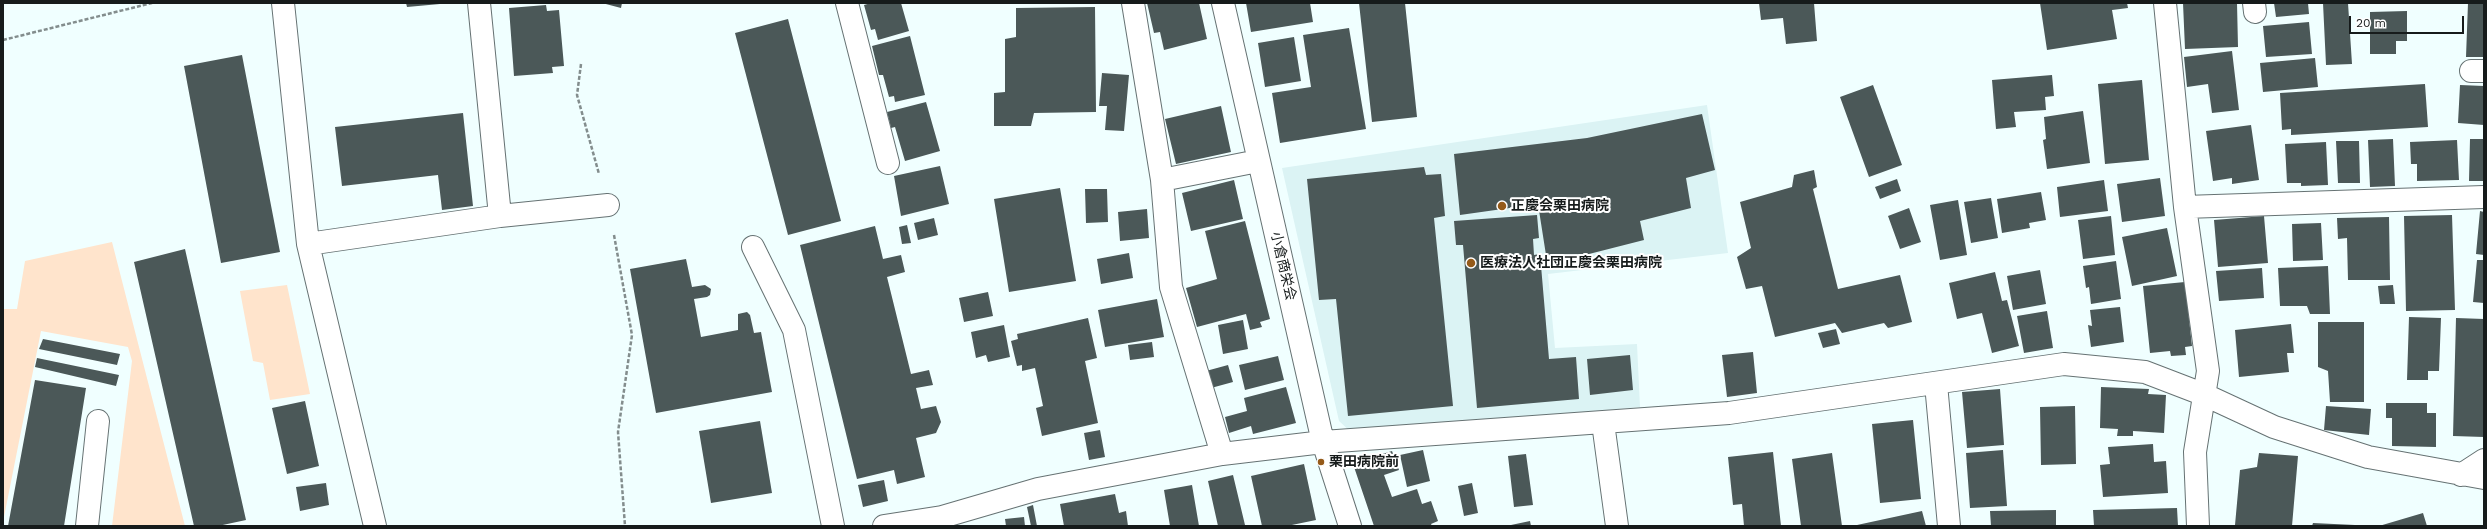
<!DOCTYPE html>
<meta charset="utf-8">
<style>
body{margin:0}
#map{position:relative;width:2487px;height:529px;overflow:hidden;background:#f0ffff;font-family:"Work Sans",sans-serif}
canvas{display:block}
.frame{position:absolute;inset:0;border:4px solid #161b1b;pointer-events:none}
.scale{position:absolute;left:2349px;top:16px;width:115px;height:18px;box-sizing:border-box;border:2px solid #161b1b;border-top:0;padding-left:5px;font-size:12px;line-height:14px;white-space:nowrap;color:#161b1b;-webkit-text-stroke:3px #fff;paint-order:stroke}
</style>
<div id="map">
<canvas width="2487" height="529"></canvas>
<div class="frame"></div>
<div class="scale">20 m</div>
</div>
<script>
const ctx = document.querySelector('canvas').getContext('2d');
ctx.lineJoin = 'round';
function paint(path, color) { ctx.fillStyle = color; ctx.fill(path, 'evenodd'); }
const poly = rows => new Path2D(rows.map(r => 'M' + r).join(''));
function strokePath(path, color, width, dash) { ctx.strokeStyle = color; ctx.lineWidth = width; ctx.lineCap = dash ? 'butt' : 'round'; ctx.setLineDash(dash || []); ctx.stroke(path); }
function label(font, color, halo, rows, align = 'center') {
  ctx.font = font + ' "Work Sans","Noto Sans JP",sans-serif'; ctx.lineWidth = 4; ctx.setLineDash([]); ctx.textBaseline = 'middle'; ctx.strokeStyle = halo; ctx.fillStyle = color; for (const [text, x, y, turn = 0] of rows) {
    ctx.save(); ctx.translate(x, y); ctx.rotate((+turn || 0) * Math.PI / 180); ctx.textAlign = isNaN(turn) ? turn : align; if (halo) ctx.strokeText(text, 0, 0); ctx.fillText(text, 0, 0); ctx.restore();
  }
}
paint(poly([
 [1707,105,1728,253,1548,274,1555,348,1637,344,1640,407,1353,434,1339,421,1282,168]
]), '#dbf3f4');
paint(poly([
 [112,242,185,526,112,526,132,361,128,347,41,331,3,522,3,309,17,309,25,261],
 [287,285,310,394,270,400,263,363,253,361,240,291]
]), '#ffe4cc');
paint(poly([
 [406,3,440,3,440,4,407,7],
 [602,3,622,3,621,8],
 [871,3,901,3,909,31,878,40,875,29,871,30,864,5],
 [1147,3,1199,3,1207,39,1164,50,1160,32,1154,33],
 [1246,3,1310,3,1313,22,1251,32],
 [1359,3,1405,3,1417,117,1372,122],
 [1759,3,1814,3,1817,41,1786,44,1783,18,1761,20],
 [2040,3,2127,3,2128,8,2112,10,2117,39,2047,50],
 [2183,3,2237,3,2238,47,2185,49],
 [2274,3,2308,3,2309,14,2276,17],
 [2323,3,2348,3,2352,64,2326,65],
 [2468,3,2484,3,2484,57,2466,57],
 [546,5,547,11,559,10,564,66,552,67,553,73,514,76,509,8],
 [1095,7,1096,112,1034,113,1031,126,994,126,994,93,1005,92,1005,39,1016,37,1016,8],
 [2407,11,2407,41,2396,41,2396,54,2370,54,2370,12],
 [788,19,841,221,788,235,735,33],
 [2309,22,2312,54,2266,57,2263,26],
 [1349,28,1366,129,1280,143,1272,93,1311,87,1303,35],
 [910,36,925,95,895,102,894,96,889,97,883,75,879,75,872,46],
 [1294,37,1301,81,1265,87,1258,43],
 [2232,51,2239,110,2212,113,2208,84,2187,87,2184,57],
 [242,55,280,252,221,263,184,66],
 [2315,58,2318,87,2263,92,2260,63],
 [1102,73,1129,75,1124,131,1105,130,1107,106,1099,106],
 [2052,75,2054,96,2045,97,2046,110,2014,112,2016,127,1996,129,1992,80],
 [2142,80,2149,160,2105,164,2098,84],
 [2425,84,2428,127,2291,135,2291,129,2282,130,2280,93],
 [1873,85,1902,165,1869,177,1840,97],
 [2460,85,2484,86,2484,125,2458,123],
 [926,102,940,151,905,161,895,127,891,128,887,112],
 [1221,106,1231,152,1176,164,1165,119],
 [2083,111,2090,163,2047,169,2043,140,2046,139,2044,117],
 [463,113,473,206,442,210,438,175,342,186,335,127],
 [1702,114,1715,170,1686,178,1691,208,1640,221,1644,240,1589,254,1546,255,1538,204,1460,215,1454,154,1587,138],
 [2251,125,2259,180,2232,184,2232,178,2213,181,2206,131],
 [2393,139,2395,186,2370,187,2368,140],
 [2470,139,2484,139,2484,181,2469,181],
 [2457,140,2459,180,2417,181,2417,164,2411,164,2410,142],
 [2336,141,2359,141,2360,183,2338,183],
 [2326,142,2328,185,2301,186,2301,183,2287,183,2285,144],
 [940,166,949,204,901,216,894,176],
 [1424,167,1426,175,1441,174,1445,216,1434,218,1453,406,1348,416,1336,299,1319,300,1307,179],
 [1814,170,1817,187,1813,189,1838,289,1900,275,1912,322,1888,328,1884,323,1842,333,1835,323,1775,337,1762,286,1746,289,1737,257,1751,248,1740,202,1792,187,1794,175],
 [2160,178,2165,216,2122,222,2117,184],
 [1897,179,1901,191,1880,199,1875,187],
 [1234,180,1243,219,1191,231,1182,193],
 [2104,180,2108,211,2060,217,2057,187],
 [1060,188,1076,281,1009,292,994,199],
 [1085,189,1107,189,1108,222,1086,223],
 [2041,192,2046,220,2029,223,2030,228,2002,233,1997,199],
 [1991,198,1998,238,1971,243,1964,202],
 [1958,200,1967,255,1940,260,1930,205],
 [1909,208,1921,242,1900,249,1888,216],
 [1147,209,1149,238,1120,241,1118,212],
 [2480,211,2484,212,2484,255,2476,254],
 [1537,215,1539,238,1533,239,1534,255,1540,254,1549,359,1576,357,1579,399,1477,408,1463,245,1456,245,1454,221],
 [2452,215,2455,310,2406,311,2404,216],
 [2111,216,2115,255,2083,259,2078,220],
 [2264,216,2268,263,2218,267,2214,220],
 [2389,217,2390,280,2348,280,2347,238,2338,239,2337,218],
 [934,218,938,235,918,240,914,223],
 [1245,221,1270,319,1260,322,1262,327,1250,330,1246,314,1197,327,1186,288,1217,279,1205,231],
 [2321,223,2323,260,2293,261,2292,224],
 [907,225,911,243,902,244,899,227],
 [875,226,883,259,901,255,905,272,887,277,911,374,929,370,933,385,916,388,921,409,936,406,941,422,936,433,916,438,925,477,897,484,894,470,857,479,800,245],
 [2167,228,2177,276,2132,286,2122,237],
 [185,249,246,520,218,526,194,526,134,262],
 [1129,253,1133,278,1101,284,1097,259],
 [686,259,692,287,705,285,711,289,710,295,707,297,694,299,701,337,738,330,738,314,747,312,750,315,754,333,761,332,772,392,656,413,630,269],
 [2477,260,2484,260,2484,303,2473,302],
 [2116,261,2121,299,2091,304,2089,287,2086,288,2083,266],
 [2328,266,2330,314,2310,314,2307,306,2280,306,2278,268],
 [2262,268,2264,298,2219,301,2216,271],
 [2040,270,2046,304,2013,310,2007,276],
 [1995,272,2002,301,2007,300,2019,346,1992,353,1982,313,1957,319,1949,283],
 [2185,282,2192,346,2185,347,2186,355,2171,356,2170,351,2150,353,2143,286],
 [2393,285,2395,304,2380,304,2378,286],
 [988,292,993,316,964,322,959,298],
 [1157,299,1164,337,1105,347,1098,310],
 [2120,307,2124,342,2091,347,2088,325,2092,326,2090,310],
 [2047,311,2053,348,2024,353,2017,316],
 [2409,317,2441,318,2439,371,2428,371,2428,380,2407,380],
 [1088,318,1097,358,1085,361,1098,423,1042,436,1036,408,1043,406,1035,368,1022,371,1022,365,1017,366,1011,341,1018,339,1017,334],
 [2456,318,2484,319,2484,437,2453,436],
 [1243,320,1248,349,1223,354,1218,325],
 [2318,322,2364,322,2364,402,2330,402,2328,371,2318,367],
 [2291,324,2294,353,2287,353,2289,372,2239,377,2235,330],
 [1004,325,1010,357,988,362,986,355,976,358,971,332],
 [1836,329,1840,344,1823,348,1818,333],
 [43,339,120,354,117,365,39,349],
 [1152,342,1154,357,1130,360,1128,345],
 [1753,352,1757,393,1727,397,1722,355],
 [1630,355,1633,390,1590,395,1587,359],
 [1278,356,1284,380,1245,390,1239,365],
 [37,358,119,375,116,386,35,367],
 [1228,365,1233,382,1211,388,1206,371],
 [35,380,86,388,64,526,8,526],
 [1286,387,1296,423,1253,434,1251,426,1229,433,1225,417,1247,411,1244,398],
 [2101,387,2149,389,2148,394,2166,395,2164,433,2133,431,2133,436,2117,436,2118,429,2100,428],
 [2000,389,2004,445,1967,448,1962,392],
 [305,401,319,466,287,474,272,408],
 [2386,403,2427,403,2427,413,2436,413,2436,447,2392,446,2392,418,2386,418],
 [2075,406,2076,464,2041,465,2040,407],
 [2326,406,2371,409,2369,435,2324,430],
 [1913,420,1921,499,1880,503,1872,424],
 [760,421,772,493,711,503,699,431],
 [1100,430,1105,457,1089,460,1084,433],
 [2153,444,2154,462,2166,461,2168,493,2103,497,2100,465,2110,464,2108,447],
 [1423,450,1430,481,1407,487,1400,455],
 [2003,450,2007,506,1970,508,1966,453],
 [1392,451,1399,470,1384,475,1392,497,1417,489,1422,504,1431,501,1438,521,1431,524,1432,526,1374,526,1352,461,1372,454,1373,457],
 [1773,452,1781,526,1744,526,1742,504,1733,505,1728,457],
 [1832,453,1842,526,1801,526,1792,459],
 [2259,453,2298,456,2292,526,2235,525,2240,470,2257,467],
 [1526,454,1533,505,1514,507,1508,456],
 [1304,464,1316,520,1287,526,1262,526,1251,476],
 [1233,475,1245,525,1218,526,1208,481],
 [884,480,888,501,863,507,858,485],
 [326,483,329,505,300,511,296,487],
 [1472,483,1478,513,1464,516,1458,486],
 [1192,485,1199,526,1170,526,1164,490],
 [1115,494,1119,513,1126,511,1128,526,1064,526,1060,504],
 [1033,505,1037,526,1031,526,1027,507],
 [2177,508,2178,526,2094,526,2093,510],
 [2056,510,2056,526,1991,526,1990,511],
 [1922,511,1926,526,1857,526,1857,525],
 [2423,513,2427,526,2379,526],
 [1024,517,1025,526,1006,526,1005,519],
 [1530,521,1531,526,1511,526,1511,525],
 [2313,523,2355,525,2312,526]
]), '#4b5858');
const minor = poly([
 [283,3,308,244,375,526],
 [479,3,500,216],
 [847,3,888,163],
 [1133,3,1162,180,1171,287,1222,454],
 [1223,3,1323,442,1350,526],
 [2165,3,2185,207,2208,371,2195,452,2198,526],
 [2254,3,2255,12],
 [2471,71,2484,71],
 [1162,180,1258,161],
 [2185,207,2484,197],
 [308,244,500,216,608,205],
 [753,247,794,330,833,526],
 [1936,384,1949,526],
 [1603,423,1617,526],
 [2461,475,2484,460],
 [87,526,98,421],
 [884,526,942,517,1038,489,1222,454,1323,442,1729,413,2064,364,2145,372,2205,395,2274,427,2368,457,2484,478]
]);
strokePath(minor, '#667273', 24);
strokePath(poly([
 [3,40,152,3],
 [581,64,577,95,599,174],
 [614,235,632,335,618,432,625,526]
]), '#838d8d', 2.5, [4, 2]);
strokePath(minor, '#fff', 22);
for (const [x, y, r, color] of [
 [1502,206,5,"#955a19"],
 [1471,263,5,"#955a19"],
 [1321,462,4,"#955a19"]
]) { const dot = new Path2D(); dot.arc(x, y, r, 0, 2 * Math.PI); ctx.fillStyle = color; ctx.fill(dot); strokePath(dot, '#fff', 1.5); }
label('bold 14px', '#161b1b', '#fff', [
 ["正慶会栗田病院",1511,206],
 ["医療法人社団正慶会栗田病院",1480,263],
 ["栗田病院前",1329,462]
], 'left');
label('14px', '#161b1b', '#fff', [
 ["小倉商栄会",1283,266,77]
]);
</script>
